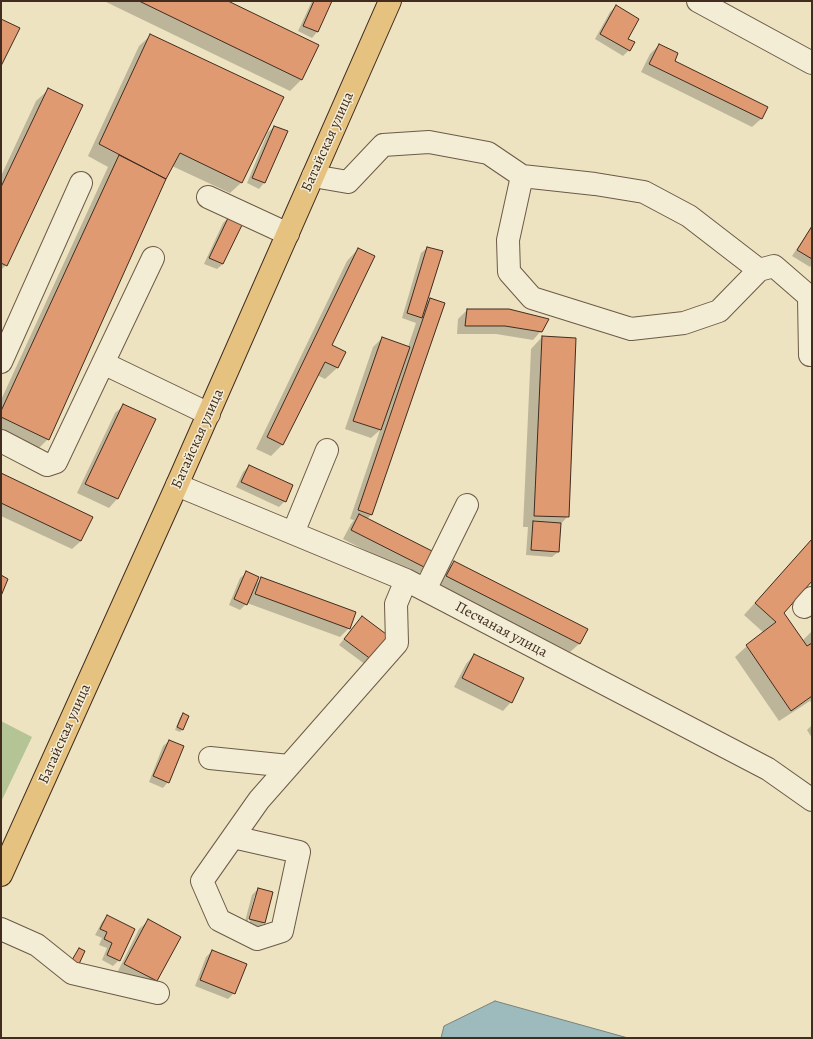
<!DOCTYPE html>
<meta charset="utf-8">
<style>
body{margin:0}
#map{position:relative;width:813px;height:1039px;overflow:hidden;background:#ede3c0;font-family:Alegreya,serif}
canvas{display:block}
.frame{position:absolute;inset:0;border:2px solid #412c1f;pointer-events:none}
</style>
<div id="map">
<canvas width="813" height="1039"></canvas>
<div class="frame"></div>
</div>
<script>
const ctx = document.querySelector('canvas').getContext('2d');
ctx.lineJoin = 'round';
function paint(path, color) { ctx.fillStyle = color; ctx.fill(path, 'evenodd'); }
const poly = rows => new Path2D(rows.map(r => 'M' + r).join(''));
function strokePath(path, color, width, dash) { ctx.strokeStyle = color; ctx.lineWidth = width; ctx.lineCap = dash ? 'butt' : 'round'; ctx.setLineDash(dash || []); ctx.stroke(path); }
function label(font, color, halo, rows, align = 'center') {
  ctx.font = font + ' Alegreya,serif'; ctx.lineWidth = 3; ctx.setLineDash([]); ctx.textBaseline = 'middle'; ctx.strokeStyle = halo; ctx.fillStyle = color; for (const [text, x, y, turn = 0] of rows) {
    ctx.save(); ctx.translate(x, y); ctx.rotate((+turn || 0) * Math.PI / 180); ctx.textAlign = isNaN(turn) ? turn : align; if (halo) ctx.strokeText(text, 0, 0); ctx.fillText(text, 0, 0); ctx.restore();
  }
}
paint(poly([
 [1,721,32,737,1,802]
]), '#b5c495');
const water = poly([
 [495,1001,628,1038,441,1038,444,1026,495,1001]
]);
paint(water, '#9dbbbc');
strokePath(water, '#78827d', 1);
paint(poly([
 [104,1,226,1,302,79,290,91],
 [312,1,331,1,317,32,312,38,298,31],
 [616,6,627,39,629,50,623,56,595,39,610,12],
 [151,35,242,182,230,193,172,166,48,439,36,451,1,434,1,400,108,167,88,156,139,46],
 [659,45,673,61,766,107,761,119,752,127,641,72,650,54],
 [48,90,6,265,1,270,1,176,36,101],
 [274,127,286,132,264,183,259,189,247,183,268,132],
 [229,217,223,264,217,269,204,264,223,223],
 [812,226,812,264,810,267,792,256],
 [427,248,426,303,430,299,371,515,367,519,425,568,416,576,343,539,351,524,354,520,350,519,380,430,371,438,345,429,373,347,382,338,408,347,416,323,402,318,421,253],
 [358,249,331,346,345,352,337,368,325,379,317,375,282,445,271,456,256,449,347,261],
 [467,310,541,331,533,340,496,334,457,334,458,319],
 [542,337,568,516,560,525,558,552,552,557,526,555,528,527,523,527,531,349],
 [124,405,155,420,117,499,109,508,77,493,115,413],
 [249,466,285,501,279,507,236,487,243,472],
 [1,474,81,541,72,549,1,516],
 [812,539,812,579,782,613,802,641,812,631,812,703,810,701,779,721,735,657,747,646,764,633,744,615],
 [454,562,586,629,579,644,570,652,438,585,445,571],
 [246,573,255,585,261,579,349,628,340,637,247,603,240,610,229,605,240,578],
 [362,617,389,637,366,665,339,645],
 [474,655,511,702,503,711,454,687,466,664],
 [183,714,182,730,180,732,175,730,180,717],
 [812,725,812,738,807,730],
 [169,741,168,782,163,788,149,782,163,746],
 [258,889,272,893,264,923,258,929,244,925,252,895],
 [255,895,257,895,249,924,247,924],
 [107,916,119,960,113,966,102,960,107,948,99,945,102,938,95,935,102,922],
 [148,921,157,981,148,989,117,973,139,929],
 [212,951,234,993,228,999,195,986,206,957]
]), '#0003');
const building = poly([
 [139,1,228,1,319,45,302,80,139,1],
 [314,1,332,1,318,32,303,26,314,1],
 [616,5,639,19,628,39,635,42,630,51,600,34,616,5],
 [1,19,20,28,1,66,1,19],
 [150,34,284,97,242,183,180,153,166,179,99,144,150,34],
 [659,44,678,53,675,61,768,107,762,119,649,64,659,44],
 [48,88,83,105,7,266,1,263,1,187,48,88],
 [274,126,288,131,265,183,252,178,274,126],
 [119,155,166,179,49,440,1,417,1,411,119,155],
 [229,216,243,223,223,264,209,258,229,216],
 [812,226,812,259,797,250,812,226],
 [427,247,443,251,422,318,407,313,427,247],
 [358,248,375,256,332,345,346,352,338,368,325,362,283,445,267,437,358,248],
 [430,298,445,303,372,515,358,510,430,298],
 [467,309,509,309,549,319,542,332,505,326,465,326,467,309],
 [542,336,576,338,569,517,534,516,542,336],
 [382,337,410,347,381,430,353,421,382,337],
 [123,404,156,419,118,499,85,484,123,404],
 [249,465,293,485,286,502,241,482,249,465],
 [1,473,93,517,81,541,1,503,1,473],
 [359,514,434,552,426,568,351,530,359,514],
 [533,521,561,523,559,552,531,550,533,521],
 [812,539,812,581,784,613,807,646,812,643,812,696,791,711,746,645,776,622,755,603,812,539],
 [454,561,588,629,580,644,446,576,454,561],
 [246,571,259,577,247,605,234,599,246,571],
 [1,575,8,579,1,596,1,575],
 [261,577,356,612,350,629,255,594,261,577],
 [362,616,390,637,372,660,344,639,362,616],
 [474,654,524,678,512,703,462,678,474,654],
 [183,713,189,716,183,730,177,727,183,713],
 [169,740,184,746,169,783,153,776,169,740],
 [258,888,273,892,265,923,249,919,258,888],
 [107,915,135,929,120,961,107,955,112,943,104,939,107,932,100,929,107,915],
 [148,919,181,937,157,981,124,964,148,919],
 [79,948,85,951,79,964,72,960,79,948],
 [212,950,247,964,235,994,200,980,212,950]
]);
paint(building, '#e09a72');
strokePath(building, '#412c1f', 1);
const minor = poly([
 [698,1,812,63],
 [313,176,348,182,383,145,429,142,488,153,522,176,508,240,509,272,532,298,631,329,684,323,719,311,759,270,774,266,812,299],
 [522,176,595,184,644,192,689,216,759,270],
 [208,197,288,234],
 [809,298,810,355],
 [1,362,81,183],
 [103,363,209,414],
 [1,441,47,465,56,462,153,258],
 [177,485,406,580,768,769,812,800],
 [293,533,327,450],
 [425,590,467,505],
 [804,607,812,598],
 [210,758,289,766],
 [233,837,299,852,282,931,257,939,219,920,202,881,259,800,397,643,396,604,406,580],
 [1,929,37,945,72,973,158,993]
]);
const highway = poly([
 [1,875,177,485,390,1]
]);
strokePath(minor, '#6c5a47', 24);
strokePath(highway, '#412c1f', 24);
strokePath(minor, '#f3edd6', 22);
strokePath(highway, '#e6c280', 22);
label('15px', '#412c1f', '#f3edd6', [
 ["Батайская улица",328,142,-66],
 ["Батайская улица",198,439,-66],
 ["Песчаная улица",501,630,28],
 ["Батайская улица",65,734,-66]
]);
</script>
